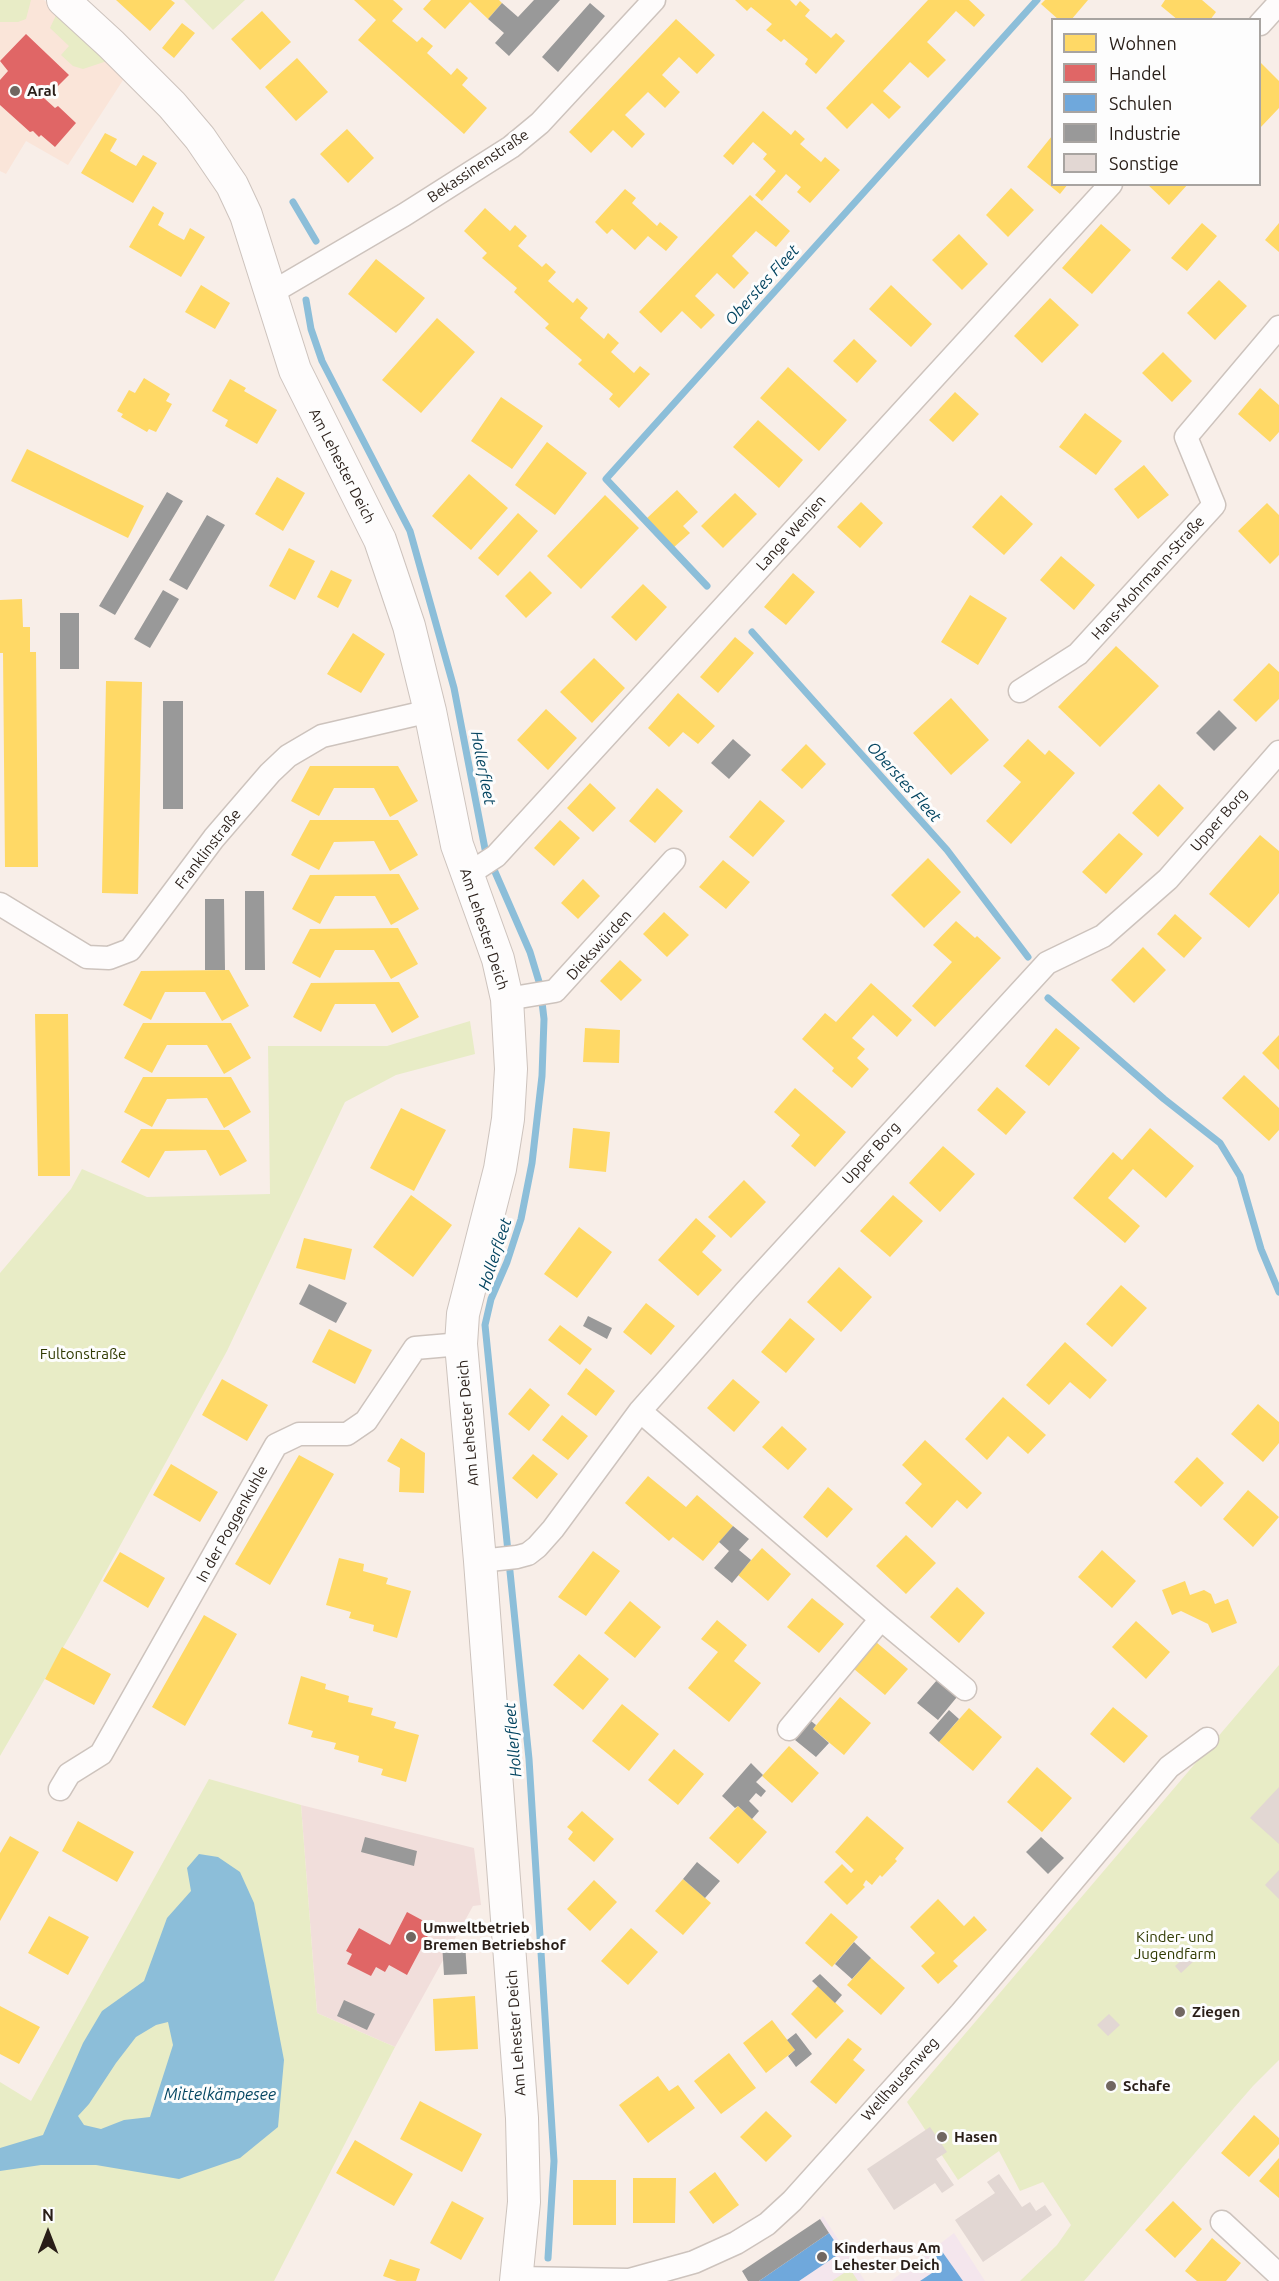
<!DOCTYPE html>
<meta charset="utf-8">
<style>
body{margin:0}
#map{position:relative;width:1279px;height:2281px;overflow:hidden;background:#f8eee8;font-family:Ubuntu,sans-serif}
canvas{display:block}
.legend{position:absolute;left:1051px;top:18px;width:210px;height:168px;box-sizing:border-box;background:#fdfdfd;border:2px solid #a8a4a1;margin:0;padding:8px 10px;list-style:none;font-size:18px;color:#291e18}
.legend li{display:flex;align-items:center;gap:12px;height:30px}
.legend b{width:30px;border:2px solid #a8a4a1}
.north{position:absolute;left:18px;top:2203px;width:60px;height:60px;-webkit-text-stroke:4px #fdfdfd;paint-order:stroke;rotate:0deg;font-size:16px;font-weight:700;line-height:24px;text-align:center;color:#291e18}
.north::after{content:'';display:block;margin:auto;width:21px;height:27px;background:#291e18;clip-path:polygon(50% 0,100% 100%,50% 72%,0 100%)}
</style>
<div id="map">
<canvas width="1279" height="2281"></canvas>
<ul class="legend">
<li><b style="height:16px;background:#ffd966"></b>Wohnen</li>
<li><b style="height:16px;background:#e06666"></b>Handel</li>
<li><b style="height:16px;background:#6fa8dc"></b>Schulen</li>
<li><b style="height:16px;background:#999"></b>Industrie</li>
<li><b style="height:16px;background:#e2d7d3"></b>Sonstige</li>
</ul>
<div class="north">N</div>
</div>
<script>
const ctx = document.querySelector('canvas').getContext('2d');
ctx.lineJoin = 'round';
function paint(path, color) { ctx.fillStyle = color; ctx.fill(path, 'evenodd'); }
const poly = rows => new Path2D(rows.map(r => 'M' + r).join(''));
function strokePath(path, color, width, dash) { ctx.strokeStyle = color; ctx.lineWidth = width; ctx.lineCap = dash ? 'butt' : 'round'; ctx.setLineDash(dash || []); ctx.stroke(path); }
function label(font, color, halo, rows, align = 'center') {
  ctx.font = font + ' Ubuntu,sans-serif'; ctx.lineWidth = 6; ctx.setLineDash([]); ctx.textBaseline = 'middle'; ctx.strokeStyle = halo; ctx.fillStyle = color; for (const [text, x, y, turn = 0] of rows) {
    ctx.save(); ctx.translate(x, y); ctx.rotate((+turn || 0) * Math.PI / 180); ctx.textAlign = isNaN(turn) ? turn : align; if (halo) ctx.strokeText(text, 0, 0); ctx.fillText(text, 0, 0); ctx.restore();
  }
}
paint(poly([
 [0,0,44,0,125,77,68,165,26,141,6,174,0,171]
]), '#fae5d9');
paint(poly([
 [301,1805,474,1848,481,1905,473,1906,395,2047,317,2013]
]), '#f1dedb');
paint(poly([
 [823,2216,865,2281,759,2281,829,2233,820,2219],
 [954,2233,985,2281,891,2281]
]), '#f4e6ed');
paint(poly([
 [0,0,31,0,26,19,18,22,0,22],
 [184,0,245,0,213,30],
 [57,13,107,61,83,69,73,66,61,55,69,46,50,28],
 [470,1021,475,1054,396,1075,345,1102,227,1351,82,1615,0,1756,0,1273,71,1189,82,1169,147,1197,270,1194,268,1046,387,1046],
 [1279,1665,1279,2060,1253,2086,1084,2281,1020,2281,1057,2245,1071,2225,1043,2182,1020,2191,999,2151,958,2180,907,2102],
 [209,1779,301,1805,317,2013,395,2047,274,2281,0,2281,0,2082,31,2101],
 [850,2269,858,2281,832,2281]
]), '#e8ecc6');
paint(poly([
 [199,1854,218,1857,240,1872,254,1903,284,2060,278,2127,240,2158,179,2179,96,2165,41,2165,0,2171,0,2148,43,2135,83,2043,102,2011,144,1981,167,1918,191,1891,187,1868],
 [168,2022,173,2045,150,2117,124,2120,101,2129,84,2125,78,2116,89,2104,116,2063,136,2037,156,2025]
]), '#8cbed9');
paint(poly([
 [116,0,171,0,175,3,150,31],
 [354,0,393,0,403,9,392,21,417,42,422,37,433,46,427,53,451,75,457,68,468,78,462,85,487,108,464,134,358,40,376,20],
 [431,0,499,0,502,3,488,19,470,2,445,29,423,9],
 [735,0,790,0,796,6,800,1,810,10,805,16,831,38,836,33,845,41,816,74,805,64,808,59,784,39,781,42,766,30,772,24,751,7,747,11],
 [928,0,969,0,985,15,974,27,956,11,927,42,946,60,928,78,910,62,883,91,901,107,889,119,872,103,847,129,826,108],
 [1045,0,1088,0,1071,20,1059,20,1041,4],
 [1165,0,1202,0,1216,12,1210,20,1178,20,1161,6],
 [262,11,291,42,260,70,231,39],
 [676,19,715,55,697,74,679,57,662,75,680,92,665,108,648,92,625,115,645,134,632,148,613,130,591,153,569,132],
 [182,23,195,33,174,58,162,48],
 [297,58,328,92,296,121,265,87],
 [1260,62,1279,81,1279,108,1260,128],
 [763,111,791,135,795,130,805,139,800,144,821,162,825,157,840,170,810,203,797,192,801,187,786,174,762,201,755,195,776,171,763,159,767,154,753,142,733,165,723,156],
 [347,129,374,158,348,183,320,154],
 [105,133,117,139,110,151,125,160,136,166,143,155,157,163,133,203,81,173],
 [1052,136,1052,184,1068,184,1060,194,1027,167],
 [1147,184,1188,184,1169,205],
 [1011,188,1034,210,1008,237,986,215],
 [625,189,636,198,632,203,657,226,660,222,678,237,666,251,648,236,635,250,612,229,607,234,595,222],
 [750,195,790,231,776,247,756,231,732,256,749,273,734,289,717,273,695,296,715,315,701,329,682,311,661,333,639,312],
 [153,206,164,213,158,225,173,234,184,240,190,228,205,237,181,277,129,247],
 [485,208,510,231,515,225,527,236,518,246,542,267,546,263,556,272,548,281,573,303,577,298,588,308,580,318,604,339,608,333,619,343,611,352,634,373,640,366,650,374,619,408,609,399,613,394,578,364,582,360,545,328,549,324,514,292,517,288,482,258,487,253,464,231],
 [1202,223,1217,236,1187,271,1171,258],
 [1279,223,1279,252,1265,240],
 [1101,224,1131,250,1092,294,1062,268],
 [959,234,988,264,962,290,932,260],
 [376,259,425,298,396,333,348,294],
 [1219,280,1247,306,1215,340,1187,313],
 [201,285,230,303,215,329,185,312],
 [891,285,932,324,911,347,869,309],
 [1050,298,1079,325,1042,363,1014,336],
 [437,318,475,352,421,413,382,380],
 [854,339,877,361,857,383,833,361],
 [1163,352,1192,381,1172,402,1142,373],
 [788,367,847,420,819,451,760,398],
 [144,378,170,394,166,401,172,404,156,432,149,429,147,432,121,417,123,414,117,411,129,390,135,393],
 [230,379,246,388,244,391,277,410,257,444,225,426,228,420,212,411],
 [1260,388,1279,405,1279,432,1270,442,1238,414],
 [955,392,979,414,953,442,929,420],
 [501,397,543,426,512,469,471,441],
 [1085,413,1122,441,1096,475,1059,447],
 [758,420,803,460,779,488,733,447],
 [547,442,587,473,555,515,515,485],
 [27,449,144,506,128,538,11,481],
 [1144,465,1169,495,1138,519,1114,489],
 [469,474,508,508,471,550,432,516],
 [277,477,305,493,283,531,255,514],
 [677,490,698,512,683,526,690,533,673,548,646,519],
 [735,493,757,514,723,548,701,526],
 [605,495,639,528,581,589,547,556],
 [1001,495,1033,524,1004,555,972,527],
 [861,502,883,523,860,548,837,527],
 [1267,503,1279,515,1279,555,1270,564,1238,531],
 [518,513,538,531,498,576,478,558],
 [289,548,315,561,295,600,269,586],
 [1061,556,1095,585,1074,610,1040,580],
 [331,570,352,580,338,608,317,597],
 [530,571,552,593,526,618,505,596],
 [793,573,815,592,786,625,764,607],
 [643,584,667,607,636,641,611,617],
 [970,595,1007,618,978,665,941,642],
 [22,599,23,627,30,627,30,652,36,652,38,867,5,867,3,653,0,653,0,600],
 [353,633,385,654,361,693,327,674],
 [735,637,754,653,718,693,700,677],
 [1116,646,1159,686,1100,747,1058,707],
 [594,658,625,688,592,723,560,692],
 [1269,663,1279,672,1279,699,1256,722,1233,700],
 [106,681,142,682,138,894,102,893],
 [678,693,715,726,698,744,683,732,669,747,648,728],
 [951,698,989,740,951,775,913,733],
 [546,709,577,738,548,770,517,740],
 [1028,739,1045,755,1049,750,1075,773,1011,844,986,821,1021,782,1003,766],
 [806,744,826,764,802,789,781,770],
 [310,766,398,766,418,801,390,817,374,788,334,788,319,816,291,801],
 [590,783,616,808,593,832,567,808],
 [1159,784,1184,808,1158,837,1132,813],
 [657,788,683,811,655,843,629,821],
 [760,800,785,821,753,857,729,837],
 [310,820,398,820,418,855,390,871,374,841,334,842,319,870,291,855],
 [560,820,580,838,554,866,534,848],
 [1119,833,1143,854,1106,894,1082,872],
 [1260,835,1279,851,1279,893,1249,928,1209,894],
 [928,858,961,892,924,928,891,895],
 [723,860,750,882,726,909,699,887],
 [399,874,419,909,391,925,375,896,335,896,320,924,292,909,310,875],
 [583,879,600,896,578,919,561,903],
 [664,912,689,935,667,957,643,934],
 [1175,914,1202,938,1184,958,1157,934],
 [956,921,975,938,977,936,1001,958,935,1027,912,1006,952,962,933,945],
 [398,928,418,964,391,979,374,950,335,950,320,978,292,963,310,929],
 [1143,947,1166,970,1134,1003,1111,980],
 [620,960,642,980,621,1001,600,981],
 [229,970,249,1006,222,1021,205,992,165,992,151,1020,123,1005,141,971],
 [399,982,419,1017,392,1033,375,1004,335,1004,321,1032,293,1017,311,983],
 [871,983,912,1020,897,1037,873,1015,852,1038,865,1049,857,1058,869,1069,852,1088,832,1071,834,1068,802,1039,825,1013,836,1022],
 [35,1014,68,1014,70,1176,38,1176],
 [143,1023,231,1023,251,1058,224,1074,207,1045,167,1045,152,1073,124,1058],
 [585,1028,620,1030,619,1063,583,1062],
 [1056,1028,1080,1048,1049,1086,1025,1066],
 [1279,1035,1279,1070,1262,1053],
 [1244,1075,1279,1108,1279,1130,1269,1141,1222,1098],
 [143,1077,231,1077,251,1112,224,1128,207,1098,167,1099,152,1127,124,1112],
 [997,1087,1026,1112,1006,1135,977,1110],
 [795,1088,846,1132,815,1167,791,1146,800,1135,774,1112],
 [401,1108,446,1130,414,1191,370,1168],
 [573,1128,610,1132,606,1172,569,1168],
 [1150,1128,1194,1166,1166,1198,1133,1169,1108,1198,1140,1226,1125,1243,1073,1198,1113,1152,1122,1160],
 [141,1129,229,1130,247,1161,220,1176,206,1150,165,1151,149,1178,121,1162],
 [943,1146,975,1174,940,1212,909,1183],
 [744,1180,766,1202,731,1238,708,1217],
 [411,1195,452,1225,413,1277,373,1247],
 [893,1195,923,1221,890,1257,860,1231],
 [696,1218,716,1236,702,1252,722,1270,698,1296,658,1260],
 [579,1227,612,1252,577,1298,544,1274],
 [304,1238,352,1249,345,1280,296,1268],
 [839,1267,872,1297,841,1332,807,1302],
 [1121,1285,1147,1308,1112,1347,1086,1324],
 [646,1303,675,1326,651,1355,623,1332],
 [790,1318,815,1339,786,1373,761,1352],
 [560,1325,592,1349,580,1365,548,1340],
 [329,1329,372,1350,355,1384,312,1362],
 [1065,1342,1107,1380,1090,1399,1070,1382,1049,1405,1026,1385],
 [586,1368,615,1391,596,1416,567,1394],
 [222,1379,268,1405,247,1441,202,1415],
 [733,1379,760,1402,734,1432,707,1408],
 [530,1388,550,1405,529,1431,508,1414],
 [1003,1397,1046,1435,1028,1454,1008,1436,987,1460,965,1439],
 [1258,1404,1279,1422,1279,1443,1263,1462,1231,1434],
 [562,1415,588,1436,568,1460,542,1440],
 [782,1426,807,1449,788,1470,762,1447],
 [401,1438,425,1453,424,1493,399,1492,400,1468,387,1461],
 [925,1440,982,1493,967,1509,957,1500,932,1528,905,1503,922,1484,902,1465],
 [533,1454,558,1474,537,1499,512,1478],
 [299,1455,334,1474,270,1585,235,1564],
 [1197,1457,1224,1483,1201,1507,1174,1482],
 [171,1464,218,1492,200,1522,153,1495],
 [648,1476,686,1507,697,1495,733,1526,703,1561,673,1537,669,1541,625,1503],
 [828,1487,853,1509,827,1538,803,1517],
 [1248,1490,1279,1517,1253,1547,1223,1519],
 [906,1535,936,1563,906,1594,876,1566],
 [762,1548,791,1574,768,1601,738,1575],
 [1102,1550,1136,1581,1112,1608,1078,1577],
 [593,1551,620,1571,586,1616,558,1597],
 [120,1552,165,1578,148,1608,103,1581],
 [339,1558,364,1564,363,1571,388,1578,386,1584,411,1591,397,1638,373,1631,374,1625,349,1618,351,1612,326,1605],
 [1185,1581,1190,1595,1204,1590,1211,1594,1215,1604,1228,1599,1237,1623,1212,1633,1208,1624,1181,1611,1172,1615,1162,1590],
 [957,1587,985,1613,959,1643,930,1617],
 [812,1598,844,1624,819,1653,787,1627],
 [630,1601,661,1627,635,1658,604,1633],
 [204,1615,237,1634,185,1726,152,1707],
 [717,1620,747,1645,734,1661,761,1683,729,1722,688,1688,718,1652,701,1639],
 [1136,1621,1170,1652,1146,1679,1112,1647],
 [876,1642,908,1669,885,1695,854,1669],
 [62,1647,111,1674,94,1705,45,1679],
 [579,1654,609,1679,583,1710,553,1685],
 [301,1676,326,1684,325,1689,349,1696,348,1702,373,1708,371,1715,396,1722,394,1728,419,1735,406,1782,381,1775,383,1769,358,1762,359,1756,334,1749,336,1743,311,1737,313,1731,288,1724],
 [840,1697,871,1723,844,1755,813,1729],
 [622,1704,659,1734,629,1771,592,1741],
 [1113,1707,1148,1736,1124,1763,1090,1734],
 [969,1708,1002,1737,973,1771,939,1742],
 [789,1746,819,1773,792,1803,762,1776],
 [674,1749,704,1774,678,1805,648,1780],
 [1037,1767,1072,1798,1042,1832,1007,1802],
 [738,1806,767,1832,738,1864,709,1838],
 [582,1811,614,1839,594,1862,568,1839,573,1832,567,1827],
 [867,1816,904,1848,895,1859,897,1861,882,1877,880,1875,872,1885,866,1880,863,1885,865,1887,847,1905,824,1882,842,1864,851,1873,854,1870,835,1852],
 [78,1821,134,1852,117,1882,62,1851],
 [10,1836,39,1852,0,1921,0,1853],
 [683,1879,711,1903,683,1935,655,1911],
 [594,1880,617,1902,590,1931,567,1909],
 [938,1899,964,1926,974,1916,987,1930,953,1961,958,1966,938,1984,921,1966,935,1953,910,1927],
 [831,1913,858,1937,832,1967,805,1943],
 [49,1916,89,1937,68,1975,28,1953],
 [631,1928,658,1952,628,1985,601,1961],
 [871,1958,905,1988,881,2015,847,1985],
 [818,1986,844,2011,816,2039,791,2014],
 [475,1996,478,2049,435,2051,433,1999],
 [0,2006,40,2027,19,2064,0,2054],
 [772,2020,795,2050,766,2073,743,2043],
 [848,2038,862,2049,853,2060,865,2070,836,2104,810,2082],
 [729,2053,756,2088,721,2114,694,2081],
 [658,2076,669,2091,678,2085,695,2108,648,2143,619,2105],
 [420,2101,482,2134,462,2172,400,2139],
 [766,2111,792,2136,766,2162,740,2137],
 [1254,2115,1279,2138,1279,2144,1249,2177,1221,2153],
 [355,2140,413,2174,394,2206,336,2173],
 [1279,2158,1279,2198,1259,2181],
 [715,2172,739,2205,713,2224,689,2192],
 [633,2178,676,2178,675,2223,633,2223],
 [573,2180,616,2180,616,2225,573,2225],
 [452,2201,484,2218,461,2260,430,2243],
 [1173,2201,1202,2229,1175,2258,1145,2230],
 [1212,2238,1241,2263,1226,2281,1197,2281,1185,2271],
 [390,2259,420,2269,416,2281,397,2281,383,2276]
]), '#ffd966');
paint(poly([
 [26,34,69,75,45,99,55,108,58,106,76,123,55,147,41,135,39,137,33,131,30,132,0,105,0,80,8,71,0,61],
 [407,1912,433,1926,407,1975,389,1965,385,1972,376,1967,371,1976,347,1964,352,1954,346,1951,359,1928,390,1945]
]), '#e06666');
paint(poly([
 [829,2233,842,2252,799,2281,759,2281],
 [941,2250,963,2281,920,2281,938,2269,930,2258]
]), '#6fa8dc');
paint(poly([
 [534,0,560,0,509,56,495,43,504,33,488,19,502,3,518,17],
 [590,3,605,16,558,72,542,57],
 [167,492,183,501,115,615,99,606],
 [207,515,225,525,187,590,169,580],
 [163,590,179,599,150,648,134,639],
 [60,613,79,613,79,669,60,669],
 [163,701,183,701,183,809,163,809],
 [1219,710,1237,728,1214,751,1196,733],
 [733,739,751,755,729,779,711,763],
 [245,891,264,891,265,970,245,970],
 [205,899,224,899,225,970,205,970],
 [309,1284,347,1303,336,1323,299,1304],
 [588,1316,612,1328,607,1339,583,1326],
 [733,1526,749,1539,739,1550,751,1560,732,1583,714,1568,729,1551,719,1542],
 [937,1680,957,1697,938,1720,917,1703],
 [949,1710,959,1719,939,1742,929,1733],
 [811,1721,816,1725,813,1729,829,1743,816,1757,795,1740],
 [751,1763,763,1775,756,1782,766,1791,761,1797,756,1793,749,1801,759,1811,752,1819,738,1806,735,1808,722,1796],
 [365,1837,417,1851,414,1866,361,1852],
 [1041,1837,1064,1858,1048,1874,1026,1852],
 [697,1862,720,1881,705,1898,683,1879],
 [465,1942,467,1974,444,1975,442,1943],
 [854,1942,871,1958,852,1979,835,1964],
 [820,1974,842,1995,835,2003,812,1981],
 [344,2000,375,2014,367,2030,337,2016],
 [796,2033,812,2054,796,2067,788,2056,795,2050,787,2040],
 [820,2219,829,2233,759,2281,748,2281,742,2271]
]), '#999');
strokePath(poly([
 [293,202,316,241],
 [306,300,311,329,322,361,410,531,454,688,485,849,530,952,540,985,544,1019,542,1076,532,1163,521,1219,507,1262,491,1299,485,1325,529,1759,554,2161,548,2258],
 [707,586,606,479,1037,0],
 [752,632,947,850,1028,957],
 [1048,998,1164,1099,1220,1143,1240,1176,1261,1249,1279,1292]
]), '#8cbed9', 7);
paint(poly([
 [1279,1787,1279,1844,1250,1818],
 [1279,1870,1279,1899,1265,1885],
 [1190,1953,1195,1960,1181,1973,1175,1966],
 [1109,2014,1120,2025,1108,2036,1097,2025],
 [930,2127,947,2152,936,2159,954,2185,942,2193,935,2183,894,2210,867,2169],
 [999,2174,1022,2207,1030,2202,1036,2211,1045,2205,1052,2215,983,2262,955,2220,995,2193,987,2182]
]), '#e2d7d3');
const street = poly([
 [1260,24,1279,3],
 [271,293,404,215,511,147,540,123,654,0],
 [1020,691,1078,654,1214,505,1186,437,1279,327],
 [467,875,496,856,1111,184],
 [0,904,87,957,109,958,130,950,214,838,270,773,288,756,322,736,430,711],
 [507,999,555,991,674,860],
 [640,1411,881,1619,965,1689],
 [480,1561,517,1557,528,1554,537,1547,553,1529,640,1411,746,1291,1047,963,1103,936,1168,879,1279,752],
 [789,1729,881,1619],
 [60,1789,69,1774,101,1754,276,1445,299,1434,347,1434,366,1421,415,1348,461,1344],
 [1222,2222,1279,2275],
 [517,2278,629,2280,694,2262,736,2243,767,2224,792,2201,961,2013,1169,1767,1207,1739]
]);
const secondary = poly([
 [63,0,111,44,172,105,200,138,232,185,246,215,295,370,380,540,409,626,430,711,457,845,498,959,507,999,511,1069,508,1119,500,1169,463,1314,461,1344,480,1561,522,2118,524,2202,516,2281]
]);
strokePath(street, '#cdc3bd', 25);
strokePath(secondary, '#cdc3bd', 34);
strokePath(street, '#fefcfc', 22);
strokePath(secondary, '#fefcfc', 32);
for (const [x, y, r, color] of [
 [15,91,6,"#716761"],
 [411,1937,6,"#716761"],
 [1180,2012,6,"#716761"],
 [1111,2086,6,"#716761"],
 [942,2137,6,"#716761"],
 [822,2257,6,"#716761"]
]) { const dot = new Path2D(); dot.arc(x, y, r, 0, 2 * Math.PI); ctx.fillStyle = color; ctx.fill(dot); strokePath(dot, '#fdfdfd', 2); }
label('bold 15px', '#291e18', '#fdfdfd', [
 ["Aral",27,91],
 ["Umweltbetrieb",423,1928],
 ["Bremen Betriebshof",423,1945],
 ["Ziegen",1192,2012],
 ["Schafe",1123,2086],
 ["Hasen",954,2137],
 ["Kinderhaus Am",834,2248],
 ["Lehester Deich",834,2265]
], 'left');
label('15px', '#291e18', '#fdfdfd', [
 ["Bekassinenstraße",478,166,-34],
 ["Am Lehester Deich",342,466,63],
 ["Lange Wenjen",791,533,-48],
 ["Hans-Mohrmann-Straße",1148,578,-48],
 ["Upper Borg",1219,820,-49],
 ["Franklinstraße",208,849,-52],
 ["Am Lehester Deich",484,929,72],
 ["Diekswürden",599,945,-48],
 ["Upper Borg",871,1153,-48],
 ["Am Lehester Deich",468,1423,-95],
 ["In der Poggenkuhle",232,1524,-61],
 ["Am Lehester Deich",516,2033,-94],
 ["Wellhausenweg",900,2079,-48]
]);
label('15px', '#2f3901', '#fdfdfd', [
 ["Fultonstraße",83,1354],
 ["Kinder- und",1175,1937],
 ["Jugendfarm",1175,1954]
]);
label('italic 16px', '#044561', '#fdfdfd', [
 ["Oberstes Fleet",762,285,-48],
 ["Hollerfleet",483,768,79],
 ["Oberstes Fleet",904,782,48],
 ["Hollerfleet",495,1254,-72],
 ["Hollerfleet",513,1740,-95],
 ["Mittelkämpesee",220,2095]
]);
</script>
